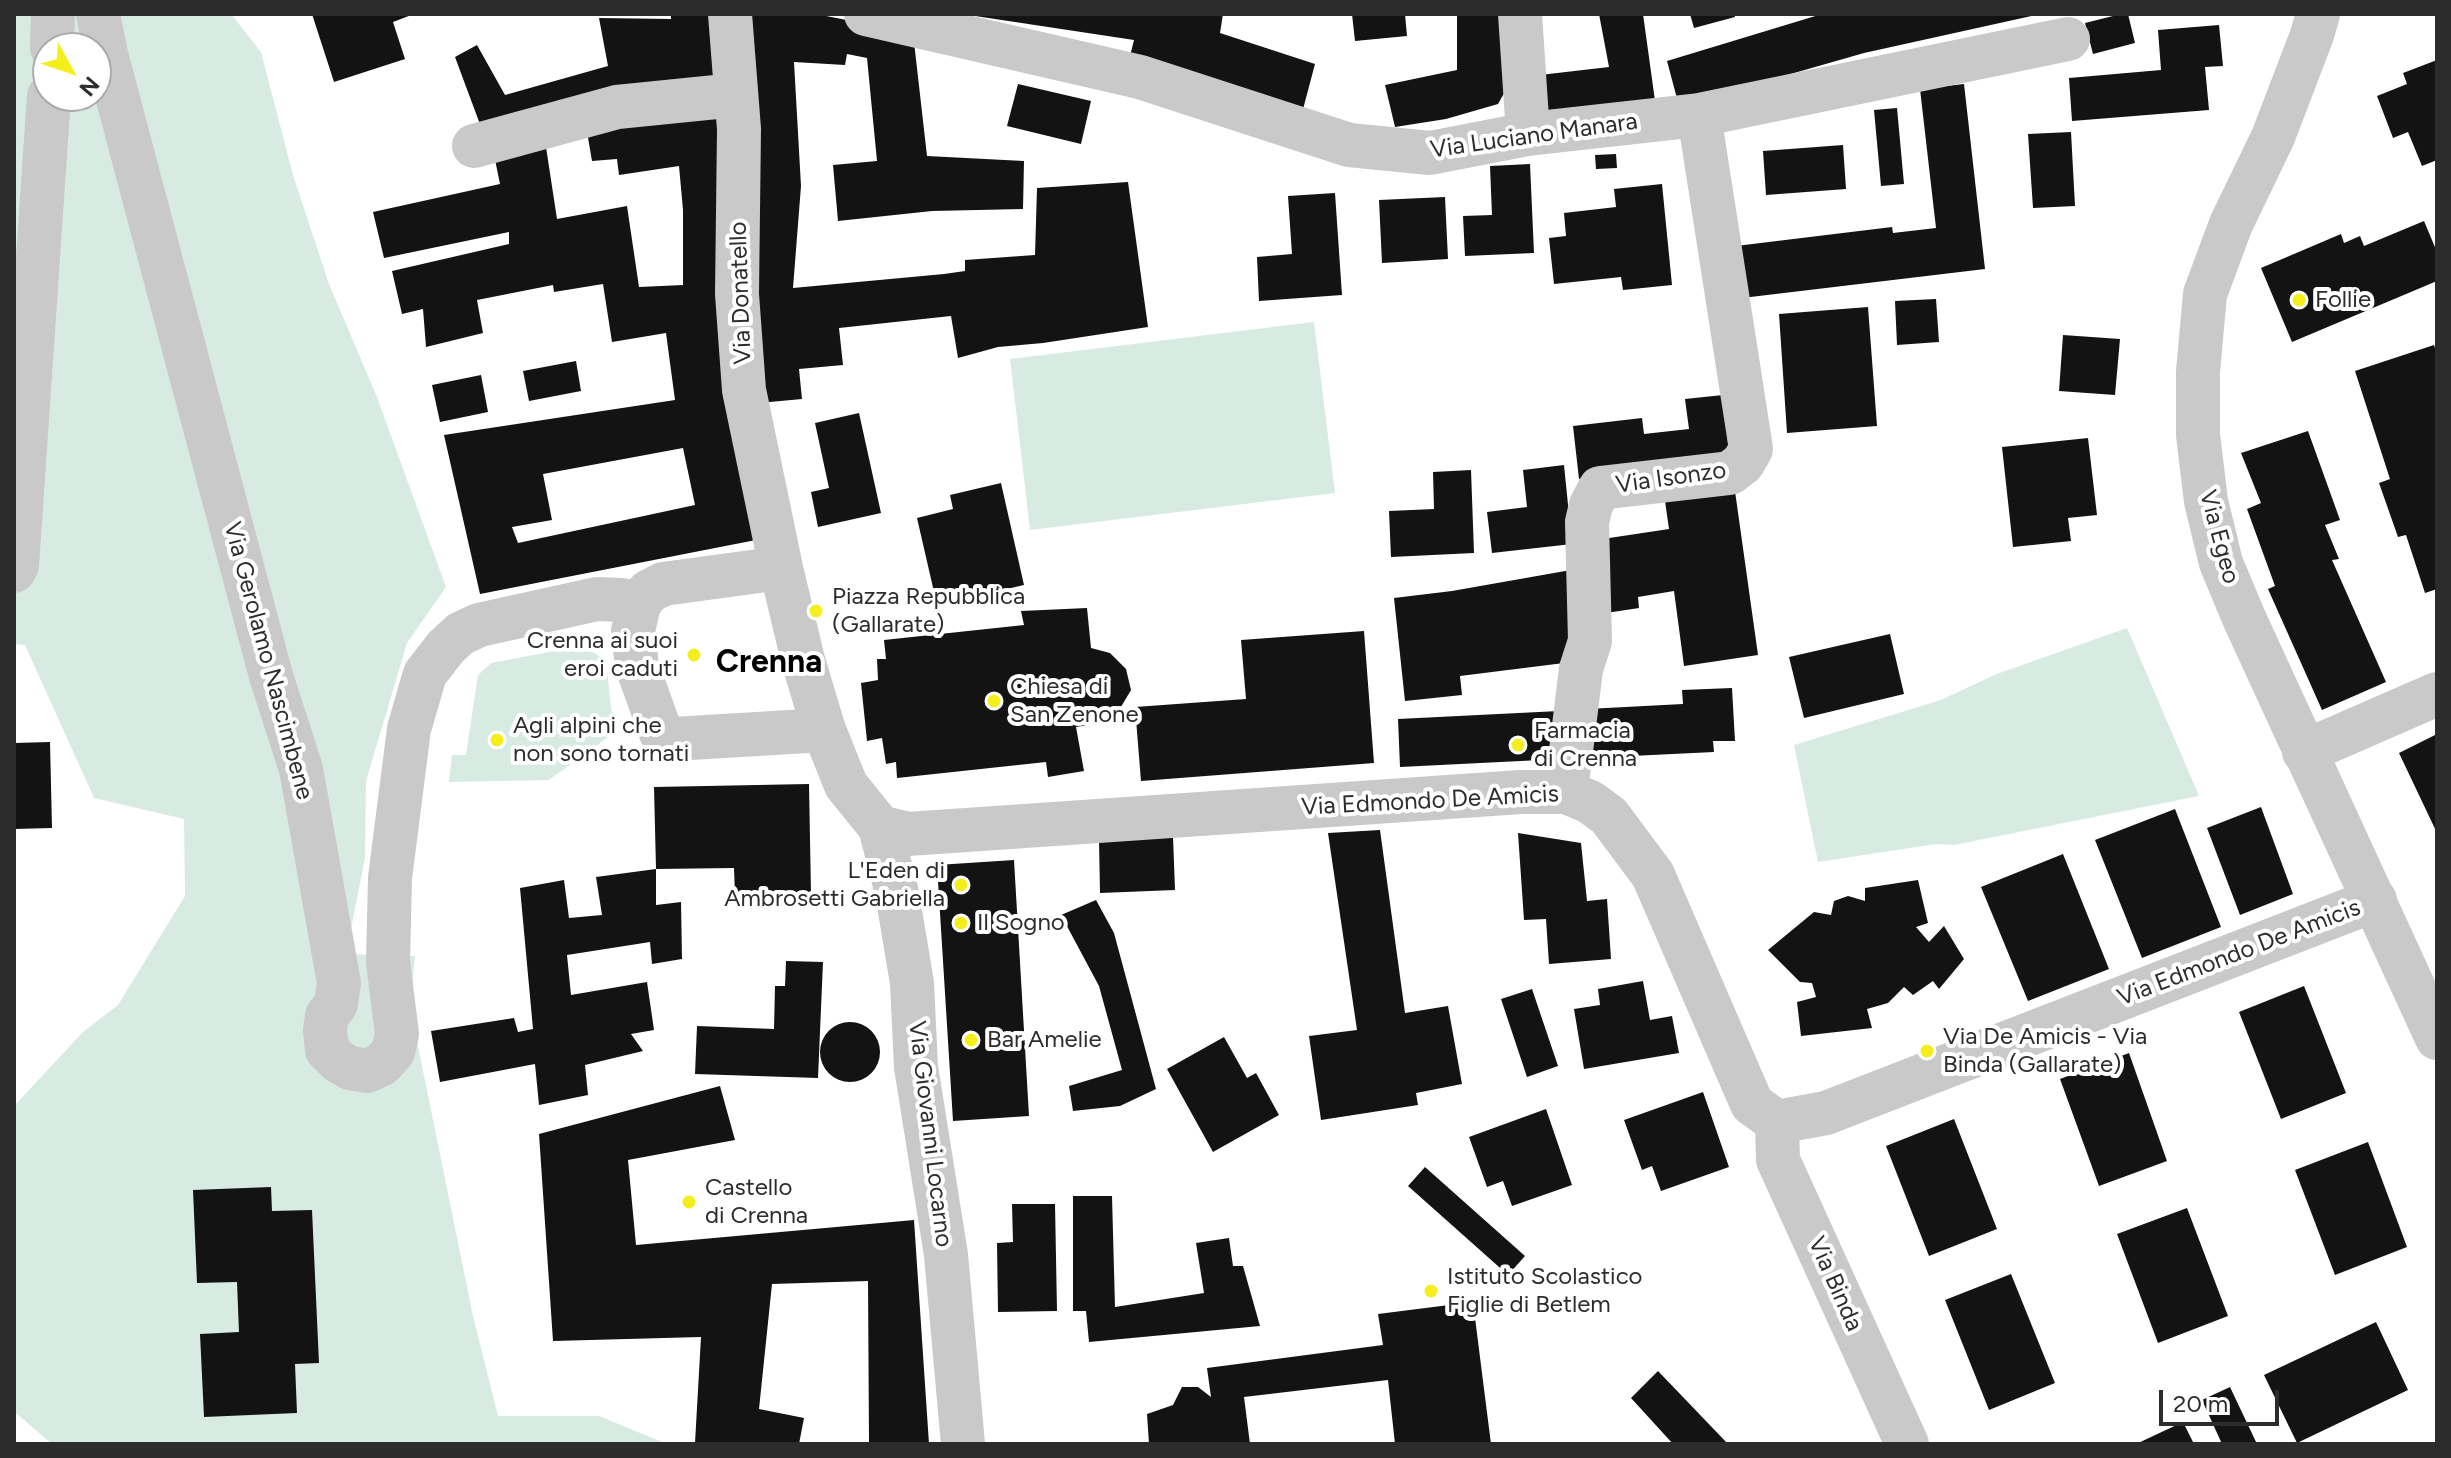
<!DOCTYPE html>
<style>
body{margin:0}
#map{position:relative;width:2451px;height:1458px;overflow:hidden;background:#fff;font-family:Figtree,sans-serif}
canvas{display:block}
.frame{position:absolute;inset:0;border:16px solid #2c2c2c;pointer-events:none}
.north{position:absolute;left:32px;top:32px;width:80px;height:80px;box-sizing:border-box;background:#fff;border:2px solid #ababab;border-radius:50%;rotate:130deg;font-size:22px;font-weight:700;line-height:32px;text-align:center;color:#2c2c2c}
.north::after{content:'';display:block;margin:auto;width:28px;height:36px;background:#f4ef1c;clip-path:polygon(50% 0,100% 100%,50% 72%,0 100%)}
.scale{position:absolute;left:2159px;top:1390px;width:120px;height:36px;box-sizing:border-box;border:4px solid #2c2c2c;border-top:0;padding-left:10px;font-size:24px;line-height:28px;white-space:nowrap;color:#2c2c2c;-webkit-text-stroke:6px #fff;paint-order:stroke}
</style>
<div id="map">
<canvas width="2451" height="1458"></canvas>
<div class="frame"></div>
<div class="north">N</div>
<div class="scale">20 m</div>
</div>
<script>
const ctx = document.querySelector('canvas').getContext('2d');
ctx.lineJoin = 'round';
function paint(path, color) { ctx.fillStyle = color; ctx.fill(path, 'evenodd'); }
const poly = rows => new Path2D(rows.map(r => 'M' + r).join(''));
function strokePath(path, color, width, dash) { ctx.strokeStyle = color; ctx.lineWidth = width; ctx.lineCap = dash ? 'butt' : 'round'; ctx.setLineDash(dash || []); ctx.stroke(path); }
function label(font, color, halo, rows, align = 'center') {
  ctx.font = font + ' Figtree,sans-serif'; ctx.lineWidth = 8; ctx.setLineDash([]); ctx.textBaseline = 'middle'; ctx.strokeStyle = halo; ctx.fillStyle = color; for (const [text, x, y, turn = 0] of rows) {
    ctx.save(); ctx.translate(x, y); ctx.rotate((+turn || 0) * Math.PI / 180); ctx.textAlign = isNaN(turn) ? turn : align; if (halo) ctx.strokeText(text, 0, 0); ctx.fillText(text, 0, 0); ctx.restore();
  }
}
paint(poly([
 [14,14,231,14,261,52,293,175,329,284,377,397,446,587,407,643,366,781,365,858,346,954,415,956,410,1007,473,1316,498,1416,599,1416,667,1444,52,1444,16,1413,14,1106,83,1032,118,1005,185,896,184,819,94,798,25,645,14,644],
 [48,48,96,48,96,96,48,96],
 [1314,322,1335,493,1030,530,1010,359],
 [2127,628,2199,796,1954,845,1936,844,1818,862,1794,745,1941,700,1994,675],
 [582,646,606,660,611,708,618,730,549,780,449,782,452,755,466,755,478,675,491,663]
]), '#d7ebe2');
paint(poly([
 [312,14,414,14,393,22,405,59,334,82],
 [671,14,717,14,717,82,484,135,455,57,477,45,505,95,608,66,599,18,671,19],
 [745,14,816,14,913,33,927,156,1024,161,1023,209,932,211,838,221,833,165,877,161,867,58,847,54,845,65,794,62,801,186,793,288,944,274,965,271,965,260,1035,255,1037,188,1128,182,1148,327,1043,343,998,347,958,358,951,316,839,328,843,365,799,369,802,399,759,403],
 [962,14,1223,14,1220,33,1315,64,1302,113,1130,56,1134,40],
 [1352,14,1405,14,1407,36,1355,41],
 [1457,14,1503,14,1507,88,1498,104,1446,119,1395,127,1385,85,1457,70],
 [1599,14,1643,14,1656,108,1541,122,1540,75,1609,67],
 [1690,14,1734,14,1735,17,1694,28],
 [1822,14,2036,14,2036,15,1864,53,1679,106,1667,61],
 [2121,14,2128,14,2135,43,2093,54,2085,23],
 [2219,25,2223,66,2205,67,2209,110,2072,121,2069,78,2161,70,2158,30],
 [2437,60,2437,160,2422,166,2408,132,2393,138,2377,96,2407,84,2403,73],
 [1018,84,1091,101,1081,144,1007,126],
 [1964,84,1985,269,1742,298,1736,246,1892,227,1893,233,1936,228,1920,89],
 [723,106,756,540,480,594,444,435,675,400,666,333,612,342,603,284,554,292,553,285,477,300,483,333,426,347,423,309,402,314,392,271,509,244,509,232,384,258,373,212,500,184,492,145,544,134,557,219,627,206,639,287,683,285,683,210,679,166,619,175,617,159,592,161,586,126],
 [683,448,695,505,518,543,512,527,552,520,543,474],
 [1897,108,1904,184,1881,186,1874,110],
 [2071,132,2075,206,2033,208,2028,134],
 [1843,145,1846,189,1766,195,1763,151],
 [1616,154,1617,168,1596,169,1595,155],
 [1530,164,1534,253,1465,256,1463,216,1492,215,1490,166],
 [1662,184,1672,285,1623,290,1621,277,1554,284,1549,238,1566,236,1564,213,1616,207,1614,189],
 [1335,193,1342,295,1259,301,1257,257,1292,254,1288,196],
 [1445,197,1448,259,1382,263,1379,200],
 [2424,221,2437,252,2437,281,2292,342,2261,268,2341,234,2344,243,2360,236,2364,246],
 [1936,299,1939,342,1897,345,1895,301],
 [1868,307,1877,426,1787,433,1779,314],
 [2063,335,2120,339,2115,395,2059,391],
 [2434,345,2437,354,2437,589,2425,593,2406,535,2398,537,2379,483,2390,479,2355,371],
 [576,361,581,391,529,401,523,371],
 [481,375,488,412,440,422,432,385],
 [1723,395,1730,462,1579,479,1573,426,1642,418,1644,434,1689,429,1685,399],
 [859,413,881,513,818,527,811,492,829,488,815,423],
 [2308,431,2340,520,2325,525,2339,559,2332,560,2386,682,2322,710,2268,589,2275,586,2247,509,2261,503,2241,453],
 [2088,438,2097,515,2068,518,2071,541,2013,547,2002,447],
 [1564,465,1572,544,1492,553,1487,512,1527,507,1523,470],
 [1471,470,1474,553,1391,557,1389,511,1434,509,1433,472],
 [1001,483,1024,585,937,605,917,518,953,509,950,495],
 [1734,484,1758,655,1684,666,1674,591,1638,597,1639,608,1606,613,1596,540,1669,529,1664,494],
 [1571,570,1573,614,1564,663,1460,676,1462,695,1405,701,1394,598,1452,591],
 [1087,608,1091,648,1110,653,1126,669,1131,690,1118,712,1099,723,1076,727,1084,771,1048,777,1046,762,897,778,896,762,886,764,882,738,867,741,861,683,878,680,877,659,886,659,884,640,1024,625,1021,611],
 [1364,631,1374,763,1141,781,1135,707,1246,699,1241,640],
 [1890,634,1904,694,1804,718,1789,657],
 [1732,688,1735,741,1713,741,1714,752,1590,758,1587,709,1683,704,1682,690],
 [1559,711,1561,759,1400,767,1398,719],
 [2437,734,2437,833,2399,753],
 [50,742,52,828,14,829,14,743],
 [809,784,811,894,735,896,734,868,656,869,656,905,681,902,682,959,652,964,650,942,567,955,571,995,647,982,654,1030,631,1034,643,1051,585,1065,588,1095,539,1105,535,1064,440,1082,431,1031,514,1018,518,1032,533,1029,520,888,564,880,569,918,602,915,596,877,656,869,654,787],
 [2261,807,2293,894,2240,915,2207,828],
 [2175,809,2221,927,2142,958,2095,840],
 [1380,830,1405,1013,1448,1006,1462,1084,1416,1093,1418,1105,1321,1120,1309,1036,1357,1030,1328,833],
 [1518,833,1581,843,1587,901,1607,899,1611,959,1549,964,1546,919,1524,920],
 [1173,836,1175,890,1100,893,1099,840],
 [2063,854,2109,969,2028,1001,1981,887],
 [1014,860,1029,1116,953,1121,937,865],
 [1918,880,1928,923,1916,927,1929,942,1944,926,1964,959,1939,989,1933,981,1913,995,1904,987,1888,1003,1867,1009,1872,1028,1801,1036,1797,1002,1816,997,1812,983,1800,982,1768,950,1814,912,1831,915,1834,901,1848,896,1865,901,1865,888],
 [1096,900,1114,933,1156,1089,1120,1106,1073,1111,1069,1086,1122,1070,1099,986,1061,915],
 [786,961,823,962,818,1078,695,1074,697,1026,774,1029,775,986,785,986],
 [1643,981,1650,1020,1672,1016,1679,1053,1584,1069,1574,1009,1600,1005,1598,989],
 [2304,986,2346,1093,2281,1119,2239,1012],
 [1532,989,1558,1066,1527,1077,1501,999],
 '820 1052a30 30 0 1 1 60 0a30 30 0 1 1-60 0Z',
 [1224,1037,1247,1078,1256,1073,1279,1115,1213,1152,1167,1069],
 [2129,1053,2167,1161,2099,1186,2060,1079],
 [720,1086,735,1140,628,1160,636,1245,914,1220,929,1444,869,1444,868,1281,772,1284,759,1409,804,1418,799,1444,695,1443,701,1337,553,1341,539,1134],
 [1703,1092,1729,1167,1661,1191,1652,1166,1642,1170,1624,1120],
 [1546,1109,1572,1185,1512,1206,1503,1181,1487,1187,1469,1137],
 [1954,1119,1997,1229,1929,1256,1886,1146],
 [2368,1142,2407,1247,2335,1275,2295,1170],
 [1425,1167,1525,1256,1508,1275,1408,1186],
 [271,1187,272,1211,312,1210,319,1363,295,1364,297,1413,204,1417,200,1334,239,1332,237,1282,197,1283,193,1190],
 [1073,1196,1112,1196,1115,1307,1204,1293,1196,1243,1229,1238,1233,1266,1243,1266,1260,1326,1089,1342,1086,1311,1073,1311],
 [1012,1204,1055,1204,1057,1311,998,1312,997,1243,1013,1242],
 [2187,1208,2228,1316,2158,1343,2117,1234],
 [2011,1274,2055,1383,1989,1410,1945,1300],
 [1473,1302,1491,1444,1395,1444,1388,1380,1244,1397,1250,1444,1149,1444,1147,1414,1173,1405,1182,1387,1198,1387,1211,1397,1207,1368,1383,1345,1378,1314],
 [2376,1322,2408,1390,2297,1443,2264,1375],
 [1658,1371,1728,1444,1673,1444,1631,1398],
 [2230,1387,2257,1444,2222,1444,2202,1400],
 [2183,1422,2194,1444,2136,1444]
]), '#131313');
strokePath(poly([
 [98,14,106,54,271,676,301,769,339,983,336,1004,327,1016,325,1030,327,1050,338,1061,350,1068,367,1071,382,1064,393,1052,397,1034,388,962,390,878,409,729,425,674,446,647,460,634,479,625,597,599,621,600,639,604],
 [730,14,739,129,737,294,744,390,781,568,803,660,824,730,846,785,880,827,897,893,912,983,916,1067,946,1255,963,1444],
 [866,14,1140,77,1349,145,1430,153,1528,134,1699,115,2068,39],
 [1520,14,1528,134],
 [2318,14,2312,35,2273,137,2231,224,2205,294,2198,372,2198,435,2206,501,2221,563,2244,618,2437,1038],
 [52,48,53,14],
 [474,146,617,107,736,95],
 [781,568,663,584,648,592,639,604,633,631,637,666,661,733,673,739,824,730],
 [14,571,17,565,49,96],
 [2304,752,2437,694],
 [1566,792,1581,669,1590,641,1587,522,1591,505,1600,488,1730,473,1743,463,1751,449,1699,115],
 [880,827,908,834,1521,792,1566,792,1590,802,1609,816,1653,875,1752,1104,1777,1122,1826,1113,2375,900],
 [1777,1122,1778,1160,1907,1444]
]), '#c9c9c9', 44);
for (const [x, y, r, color] of [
 [2299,300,8,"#f4ef1c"],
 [816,611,8,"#f4ef1c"],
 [694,655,8,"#f4ef1c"],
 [994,701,8,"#f4ef1c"],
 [497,740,8,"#f4ef1c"],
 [1518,745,8,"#f4ef1c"],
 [961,885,8,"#f4ef1c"],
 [961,923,8,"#f4ef1c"],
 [971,1040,8,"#f4ef1c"],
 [1927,1051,8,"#f4ef1c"],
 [689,1202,8,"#f4ef1c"],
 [1431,1291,8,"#f4ef1c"]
]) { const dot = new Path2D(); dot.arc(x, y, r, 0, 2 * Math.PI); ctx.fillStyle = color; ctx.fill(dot); strokePath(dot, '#fff', 3); }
label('24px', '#2c2c2c', '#fff', [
 ["Via Luciano Manara",1534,136,-8],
 ["Via Donatello",741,293,-92],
 ["Via Isonzo",1671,478,-8],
 ["Via Egeo",2219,537,75],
 ["Via Gerolamo Nascimbene",268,661,75],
 ["Via Edmondo De Amicis",1430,801,-3],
 ["Via Edmondo De Amicis",2239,953,-21],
 ["Via Giovanni Locarno",930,1134,83],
 ["Via Binda",1835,1284,66]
]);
label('24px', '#2c2c2c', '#fff', [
 ["Follie",2315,300],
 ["Piazza Repubblica",832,597],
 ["(Gallarate)",832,625],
 ["Crenna ai suoi",678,641,"right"],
 ["eroi caduti",678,669,"right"],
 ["Chiesa di",1010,687],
 ["San Zenone",1010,715],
 ["Agli alpini che",513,726],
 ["non sono tornati",513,754],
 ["Farmacia",1534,731],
 ["di Crenna",1534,759],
 ["L'Eden di",945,871,"right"],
 ["Ambrosetti Gabriella",945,899,"right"],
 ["Il Sogno",977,923],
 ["Via De Amicis - Via",1943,1037],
 ["Binda (Gallarate)",1943,1065],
 ["Bar Amelie",987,1040],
 ["Castello",705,1188],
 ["di Crenna",705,1216],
 ["Istituto Scolastico",1447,1277],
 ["Figlie di Betlem",1447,1305]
], 'left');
label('bold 32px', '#000', '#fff', [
 ["Crenna",769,663]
]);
</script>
